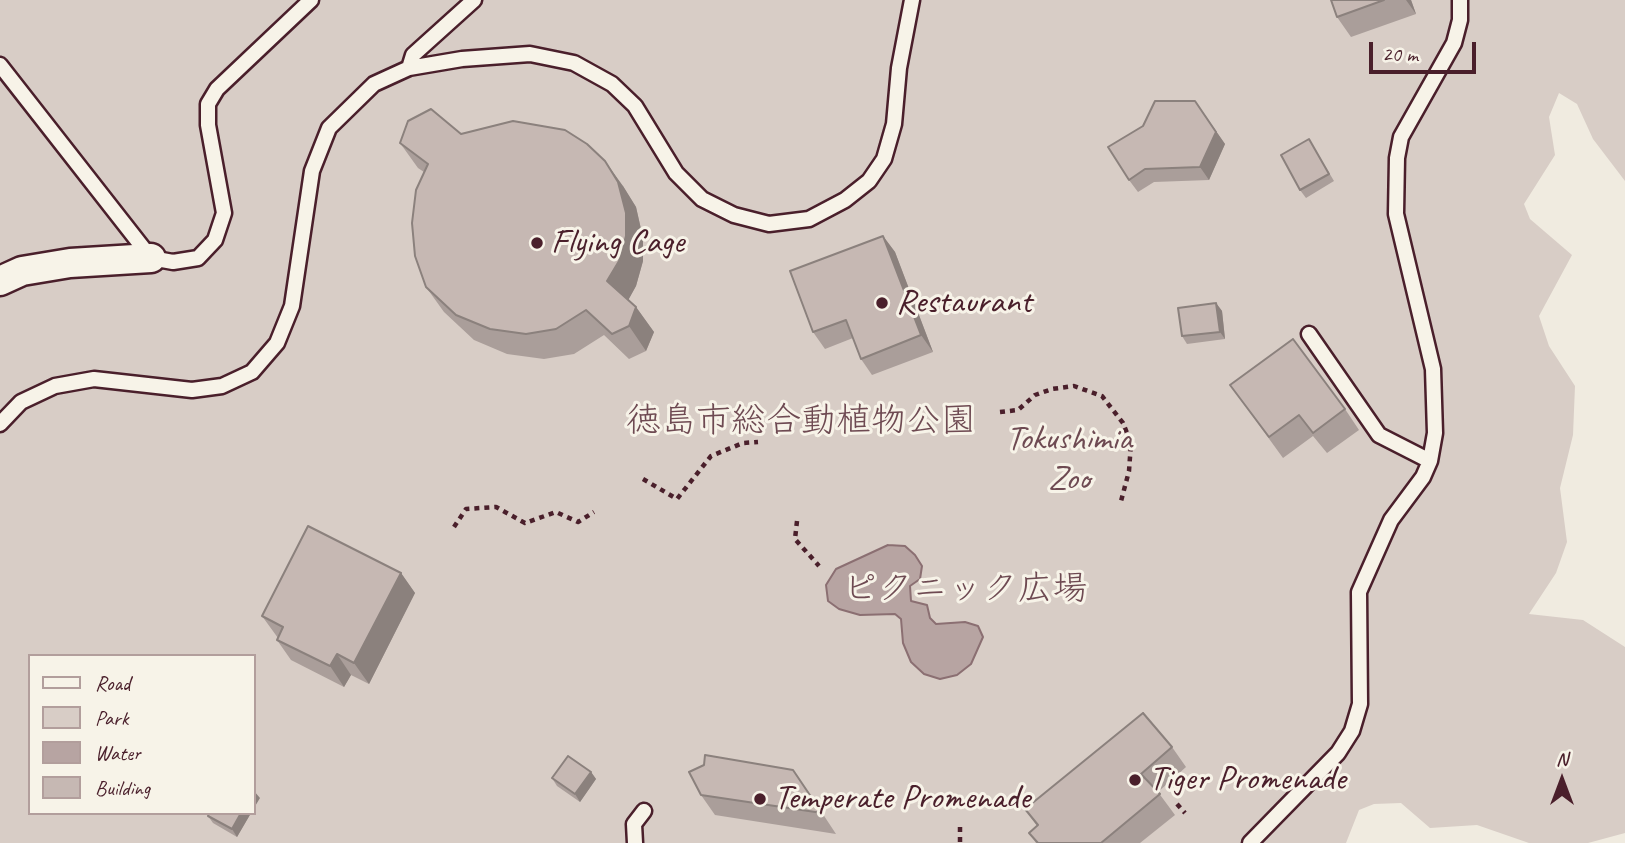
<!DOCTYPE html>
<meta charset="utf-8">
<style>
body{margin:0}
#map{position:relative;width:1625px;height:843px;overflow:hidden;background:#f0ebe0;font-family:Caveat,sans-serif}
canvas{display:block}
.legend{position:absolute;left:28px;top:654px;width:228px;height:161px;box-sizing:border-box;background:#f7f3e8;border:2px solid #b29e9c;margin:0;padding:9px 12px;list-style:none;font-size:21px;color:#4a1f2b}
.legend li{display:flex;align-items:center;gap:14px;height:35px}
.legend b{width:35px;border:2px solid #b29e9c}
.north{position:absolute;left:1527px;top:745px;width:70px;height:70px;-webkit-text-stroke:5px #f7f3e8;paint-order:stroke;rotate:0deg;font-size:19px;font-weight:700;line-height:28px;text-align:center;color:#4a1f2b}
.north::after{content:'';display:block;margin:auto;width:24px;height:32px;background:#4a1f2b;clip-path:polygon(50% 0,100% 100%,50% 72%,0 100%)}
.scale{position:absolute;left:1369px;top:42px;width:107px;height:32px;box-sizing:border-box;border:4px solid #4a1f2b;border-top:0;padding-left:9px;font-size:21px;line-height:24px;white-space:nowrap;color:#4a1f2b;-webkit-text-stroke:5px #f7f3e8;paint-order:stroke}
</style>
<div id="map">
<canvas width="1625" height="843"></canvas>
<ul class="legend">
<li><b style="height:9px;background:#f7f3e8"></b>Road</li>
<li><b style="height:19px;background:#d8cdc6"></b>Park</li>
<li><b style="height:19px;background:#b7a4a2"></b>Water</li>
<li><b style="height:19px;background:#c6b8b3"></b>Building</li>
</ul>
<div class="north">N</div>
<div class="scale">20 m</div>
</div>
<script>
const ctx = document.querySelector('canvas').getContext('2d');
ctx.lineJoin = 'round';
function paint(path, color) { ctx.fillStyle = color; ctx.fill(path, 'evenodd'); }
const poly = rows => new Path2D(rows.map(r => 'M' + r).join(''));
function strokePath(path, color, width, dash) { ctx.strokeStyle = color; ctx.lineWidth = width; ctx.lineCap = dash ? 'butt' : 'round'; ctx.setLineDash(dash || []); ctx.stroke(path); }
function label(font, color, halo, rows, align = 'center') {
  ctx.font = font + ' Caveat,"Klee One",sans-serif'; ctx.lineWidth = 6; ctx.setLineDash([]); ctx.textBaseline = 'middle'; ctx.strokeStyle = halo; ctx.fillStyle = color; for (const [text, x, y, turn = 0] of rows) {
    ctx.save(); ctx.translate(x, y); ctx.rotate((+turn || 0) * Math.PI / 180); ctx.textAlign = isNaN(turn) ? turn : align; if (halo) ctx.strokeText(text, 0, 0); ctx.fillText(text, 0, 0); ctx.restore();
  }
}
paint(poly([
 [0,0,1625,0,1625,181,1593,139,1577,104,1559,93,1549,117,1555,155,1524,204,1530,219,1572,255,1539,316,1549,346,1575,386,1573,435,1560,488,1567,542,1556,573,1529,614,1583,620,1625,647,1625,833,1588,843,1529,843,1477,825,1430,828,1401,803,1374,804,1359,810,1346,843,0,843],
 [30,656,254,656,254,813,30,813]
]), '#d8cdc6');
const water = poly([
 [888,545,905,546,915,555,922,566,920,579,910,586,911,601,927,605,930,618,936,624,965,622,978,626,983,637,971,664,957,675,940,679,924,674,911,662,903,643,901,619,895,614,860,615,839,609,828,601,826,585,836,569,888,545]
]);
paint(water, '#b7a4a2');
strokePath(water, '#8b6f72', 2);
const lane = poly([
 [0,65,151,258,173,262,198,258,215,240,224,213,208,125,208,104,217,89,311,0],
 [409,68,413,55,474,0],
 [1309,334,1379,435,1430,461],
 [0,424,21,402,55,386,94,379,192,390,222,386,252,372,277,343,292,306,312,171,329,128,374,84,409,68,462,59,530,54,574,63,612,84,635,106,676,173,702,199,734,215,769,224,809,219,845,200,869,181,884,159,894,124,899,68,912,0],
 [635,843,634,824,644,811],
 [1250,843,1338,753,1352,731,1360,704,1359,592,1391,520,1423,477,1430,461,1435,433,1433,369,1396,214,1397,158,1401,137,1454,43,1460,20,1460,0]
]);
const street = poly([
 [0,281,22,271,70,263,151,258]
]);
strokePath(lane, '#4a1f2b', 19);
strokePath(street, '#4a1f2b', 33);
strokePath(poly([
 [1000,412,1018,410,1035,395,1052,389,1074,386,1102,396,1123,423,1131,443,1129,471,1120,505],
 [643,479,677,499,711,456,743,443,758,442],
 [797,521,795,539,819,566],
 [454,527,466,509,496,507,525,523,556,512,578,522,594,512],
 [1177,804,1185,813],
 [960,827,960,843]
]), '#4a1f2b', 4.5, [5, 5]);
strokePath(lane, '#f7f3e8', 14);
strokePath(street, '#f7f3e8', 28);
paint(poly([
 [1331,0,1411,0,1416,14,1351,37,1337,17],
 [1195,101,1225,144,1209,180,1154,182,1138,192,1129,180],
 [461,134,623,186,636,207,643,238,643,261,636,286,628,300,636,307,654,332,646,351,629,359,604,335,574,354,544,359,507,354,474,340,444,312,426,287,424,172,418,168,400,143],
 [1309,139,1334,181,1306,198,1300,190],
 [883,236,895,252,933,352,872,375,861,359,853,338,825,349,813,332],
 [1216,303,1222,311,1225,339,1187,344,1182,336],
 [1230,385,1345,409,1359,430,1327,453,1313,436,1283,458],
 [401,573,415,593,369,684,351,675,344,687,291,660,277,640,278,638,262,616],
 [1172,747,1186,767,1158,792,1175,815,1140,843,1036,843,1029,833,1037,826,1025,809],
 [591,772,596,779,580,802,557,786,552,778],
 [807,790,836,834,715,815,701,795],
 [251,813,237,837,213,823,208,816]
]), '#aa9e9a');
paint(poly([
 [1406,0,1411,0,1416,14],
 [1195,101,1225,144,1209,180,1200,167],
 [605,161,623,186,636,207,643,238,643,261,636,286,625,306,607,281],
 [883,236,895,252,933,352,921,335],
 [1216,303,1222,311,1225,339,1220,332],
 [636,307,654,332,646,351,629,326],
 [401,573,415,593,369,684,354,663],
 [337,654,351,675,344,687,330,666],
 [591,772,596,779,580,802,575,794],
 [254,791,260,798,254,808],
 [241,813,251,813,237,837,232,829]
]), '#8b817d');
const building = poly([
 [1331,0,1384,0,1337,17,1331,0],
 [1155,101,1195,101,1216,132,1200,167,1145,169,1129,180,1108,147,1143,126,1155,101],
 [431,109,461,134,513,121,565,130,587,144,605,161,618,182,626,213,626,236,619,261,607,281,636,307,629,326,612,334,586,310,556,329,526,334,490,329,456,315,426,287,415,256,412,223,416,190,428,164,400,143,408,121,431,109],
 [1309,139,1329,174,1300,190,1281,155,1309,139],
 [883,236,921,335,861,359,846,320,813,332,790,271,883,236],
 [1216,303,1220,332,1182,336,1178,308,1216,303],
 [1293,339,1345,409,1313,433,1299,415,1269,437,1230,385,1293,339],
 [308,526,401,573,354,663,337,654,330,666,277,640,283,627,262,616,308,526],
 [1143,713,1172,747,1141,774,1160,794,1101,843,1038,843,1029,833,1038,825,1025,809,1143,713],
 [705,755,793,770,822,813,701,795,689,772,704,765,705,755],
 [568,756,591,772,575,794,552,778,568,756],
 [209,813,241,813,232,829,208,816,209,813]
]);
paint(building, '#c6b8b3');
strokePath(building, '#8b817d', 2);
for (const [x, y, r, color] of [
 [537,243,7,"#4a1f2b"],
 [882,303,7,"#4a1f2b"],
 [1135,780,7,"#4a1f2b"],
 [760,799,7,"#4a1f2b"]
]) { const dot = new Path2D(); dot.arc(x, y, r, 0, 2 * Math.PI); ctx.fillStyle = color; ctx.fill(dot); strokePath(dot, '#f7f3e8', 2.5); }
label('35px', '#4a1f2b', '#f7f3e8', [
 ["Flying Cage",551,243],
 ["Restaurant",896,303],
 ["Tiger Promenade",1149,780],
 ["Temperate Promenade",774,799]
], 'left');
label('35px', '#6e4a52', '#f7f3e8', [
 ["徳島市総合動植物公園",801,422],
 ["Tokushimia",1069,440],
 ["Zoo",1069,480],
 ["ピクニック広場",965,590]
]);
</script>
